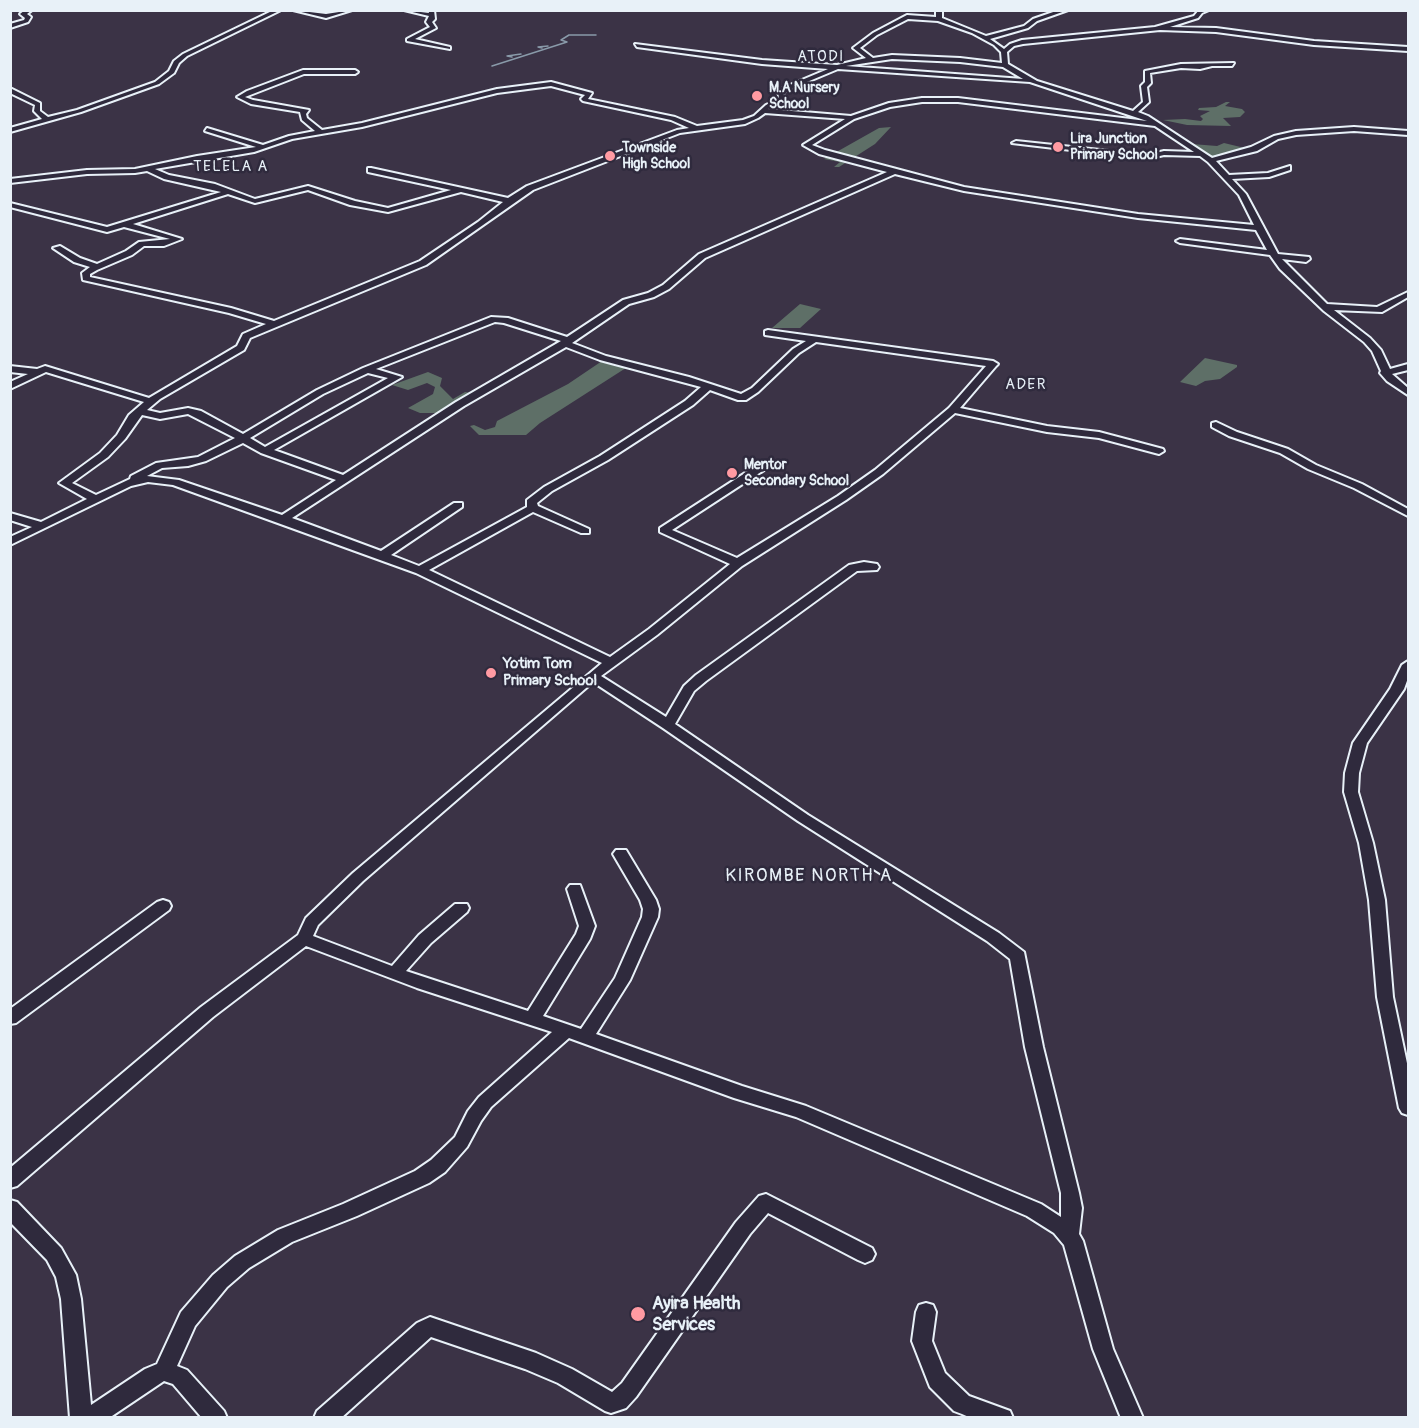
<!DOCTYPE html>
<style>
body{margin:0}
#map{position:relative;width:1419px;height:1428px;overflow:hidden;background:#3b3346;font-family:Pangolin,sans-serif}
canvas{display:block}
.frame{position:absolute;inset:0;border:12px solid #e8f1f8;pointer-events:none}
</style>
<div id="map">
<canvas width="1419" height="1428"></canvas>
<div class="frame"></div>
</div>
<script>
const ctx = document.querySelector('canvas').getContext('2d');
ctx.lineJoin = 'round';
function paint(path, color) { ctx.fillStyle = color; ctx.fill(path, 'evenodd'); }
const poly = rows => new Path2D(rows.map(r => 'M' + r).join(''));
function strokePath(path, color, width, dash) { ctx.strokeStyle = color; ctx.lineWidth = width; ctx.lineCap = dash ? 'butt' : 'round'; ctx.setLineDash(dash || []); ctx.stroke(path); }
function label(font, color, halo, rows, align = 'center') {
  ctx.font = font + ' Pangolin,sans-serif'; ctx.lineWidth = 5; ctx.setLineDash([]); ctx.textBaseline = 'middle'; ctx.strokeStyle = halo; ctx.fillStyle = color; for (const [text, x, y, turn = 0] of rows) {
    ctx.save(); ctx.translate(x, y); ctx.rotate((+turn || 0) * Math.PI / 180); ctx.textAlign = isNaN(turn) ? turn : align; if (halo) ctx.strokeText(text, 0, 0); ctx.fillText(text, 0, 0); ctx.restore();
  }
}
paint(poly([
 [1226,102,1230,102,1225,106,1242,109,1245,112,1240,117,1223,118,1231,126,1187,125,1163,120,1185,119,1201,121,1203,119,1200,116,1210,111,1198,110,1199,108,1216,107],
 [891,127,875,144,839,167,834,167,840,162,824,159,879,128],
 [1224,143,1249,149,1214,158,1192,144,1217,146],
 [800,304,821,309,800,328,772,328],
 [1205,358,1237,365,1237,367,1220,379,1205,381,1196,386,1180,382],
 [605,359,629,366,540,423,526,435,479,435,470,426,474,425,485,430,495,427,497,421,568,384],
 [428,372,442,378,440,386,453,399,465,392,472,393,448,405,439,413,420,413,408,408,433,394,435,387,427,383,408,390,392,385]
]), '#5e6f67');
strokePath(poly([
 [542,48,538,47,548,46],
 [512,57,507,56,521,54],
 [492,66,567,42,561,40,569,35,596,35]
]), '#899aa9', 1.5);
const minor = poly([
 [25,10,32,10,27,14,31,17,28,22,10,28,10,24,24,20,25,18,20,14,25,10],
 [274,10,281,10,187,56,179,63,174,73,159,84,81,112,10,132,10,128,42,119,34,111,35,105,10,93,10,88,40,103,40,111,48,117,77,110,155,82,169,71,174,61,183,54,274,10],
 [293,10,326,14,352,10,326,18,293,10],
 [404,10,429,13,428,10,434,10,435,19,432,22,436,28,415,39,450,47,450,49,407,41,407,39,430,27,426,22,429,16,404,10],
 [936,10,942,10,942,18,986,36,1024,26,1033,19,1059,10,1068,10,1037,21,1028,28,990,39,1004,49,1010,44,1022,40,1155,27,1194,16,1199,10,1209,10,1202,13,1198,18,1170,27,1216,28,1314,41,1408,47,1408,51,1314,45,1216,32,1160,30,1023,44,1014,46,1007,52,1008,64,1037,81,1133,111,1143,102,1141,86,1145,82,1145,71,1181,64,1234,63,1232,66,1212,66,1200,69,1181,68,1150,73,1151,83,1147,87,1149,102,1138,112,1148,116,1212,158,1251,147,1274,136,1296,131,1354,127,1408,131,1408,135,1354,131,1296,135,1278,139,1257,151,1216,161,1229,175,1268,173,1290,166,1290,170,1269,177,1232,179,1246,194,1278,254,1309,257,1310,259,1306,262,1282,259,1327,304,1377,307,1408,292,1408,297,1382,312,1334,310,1370,338,1381,350,1390,369,1408,364,1408,370,1392,374,1408,388,1408,395,1387,381,1380,373,1381,371,1372,351,1364,342,1324,311,1280,269,1270,255,1180,243,1176,241,1180,239,1267,250,1256,230,1138,218,964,191,895,174,705,258,669,289,654,297,629,304,572,343,606,356,689,377,741,394,752,388,793,349,806,341,765,335,765,331,768,330,993,361,998,364,996,366,960,408,1047,426,1099,432,1163,449,1164,451,1159,454,1099,438,1047,432,955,413,883,474,846,500,742,566,657,635,601,676,666,717,684,686,696,675,849,565,864,562,877,564,879,567,877,570,857,571,706,681,694,691,675,724,808,815,999,933,1024,952,1043,1047,1079,1193,1082,1208,1079,1234,1083,1241,1113,1349,1143,1418,1121,1418,1093,1349,1064,1245,1054,1233,1027,1216,796,1117,734,1098,569,1038,491,1107,481,1121,467,1147,445,1172,429,1183,357,1216,292,1242,249,1268,227,1287,195,1326,177,1366,187,1370,224,1411,227,1418,202,1418,173,1384,164,1381,109,1418,70,1418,61,1299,56,1277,47,1260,10,1222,10,1200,17,1202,61,1248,76,1275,81,1299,91,1405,145,1369,157,1364,181,1312,213,1275,235,1256,278,1230,343,1204,415,1171,431,1160,455,1137,468,1111,479,1097,552,1032,417,988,306,946,213,1017,17,1186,10,1188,10,1168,201,1007,298,935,306,918,353,873,602,663,416,573,173,485,148,482,131,486,10,545,10,537,32,527,10,520,10,513,41,522,87,499,59,483,100,453,117,435,129,415,144,402,46,372,10,389,10,382,28,374,10,372,10,366,37,369,45,366,149,398,237,346,243,334,266,324,229,313,83,280,82,273,90,267,74,262,53,248,60,246,80,258,97,264,126,251,139,242,170,239,124,227,107,232,10,207,10,203,107,227,221,192,164,179,147,171,135,173,87,174,10,183,10,179,87,170,135,169,197,156,256,147,205,131,207,128,263,145,289,136,315,131,302,120,300,112,251,104,237,97,247,91,303,70,355,70,358,72,355,74,304,74,245,97,253,100,309,110,306,114,307,118,322,130,362,123,497,89,551,82,592,93,588,99,675,117,697,126,743,120,754,116,766,105,779,99,778,90,828,69,762,64,637,47,635,44,762,60,837,65,866,58,853,48,873,33,907,15,936,17,936,10],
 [908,19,938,21,972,33,994,45,1001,52,1002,63,960,58,892,55,873,58,860,48,877,35,908,19],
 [892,59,960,62,1003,67,1023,79,846,66,892,59],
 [838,69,1030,82,1147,121,958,98,922,98,889,103,851,116,768,109,785,101,783,92,838,69],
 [551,86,585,95,581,99,583,101,671,120,689,128,677,130,527,186,508,198,371,168,368,168,368,172,451,190,388,208,355,201,308,186,255,199,215,184,169,175,155,169,254,152,292,139,362,127,497,93,551,86],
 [922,102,958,102,1155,126,1194,152,1164,151,1147,155,1016,141,1012,143,1147,159,1164,155,1200,156,1208,162,1239,195,1254,225,1138,214,964,187,825,150,812,145,854,119,890,107,922,102],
 [765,113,845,119,803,145,819,154,887,172,699,254,663,285,648,293,623,300,567,337,508,318,491,317,363,368,317,390,243,434,201,411,188,408,160,413,147,410,160,399,244,350,250,338,426,265,533,190,680,133,745,124,758,118,765,113],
 [308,190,350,205,388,212,461,192,503,202,478,222,420,261,274,321,231,308,90,277,90,274,97,270,132,255,144,246,164,246,182,239,133,224,228,194,255,203,308,190],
 [495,322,504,323,561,341,456,402,343,475,274,450,402,377,376,369,495,322],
 [816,342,986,366,949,408,875,470,838,496,737,558,672,530,764,470,764,466,756,466,660,528,660,532,730,564,649,629,610,657,429,570,533,512,581,533,589,533,589,529,538,506,537,503,552,491,608,460,693,405,710,390,738,400,746,400,758,392,799,353,816,342],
 [566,347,600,360,701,387,685,401,600,456,544,487,527,500,527,507,419,566,391,555,462,507,462,503,454,503,381,551,292,518,464,406,566,347],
 [368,373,388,378,265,447,250,438,323,394,368,373],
 [188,414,235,438,198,457,156,463,131,476,130,479,96,495,72,483,108,457,125,439,142,415,160,419,188,414],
 [243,443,261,453,336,480,282,515,179,480,147,476,162,468,188,466,206,461,243,443],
 [593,682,663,728,798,821,987,941,1010,959,1025,1047,1061,1193,1061,1217,1041,1204,806,1106,742,1086,596,1034,630,980,658,917,659,909,656,900,626,850,616,850,613,854,640,900,643,909,642,917,615,978,581,1029,543,1016,590,939,595,926,580,885,570,885,567,889,579,926,576,934,528,1011,406,971,431,943,467,912,469,908,467,904,455,904,419,935,392,966,313,936,318,925,363,881,593,682],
 [1216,422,1237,432,1288,449,1316,465,1362,484,1408,509,1408,516,1354,488,1308,469,1280,453,1229,436,1212,427,1212,423,1216,422],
 [1408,661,1408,678,1404,689,1367,743,1359,773,1358,792,1373,843,1385,900,1393,997,1408,1068,1408,1115,1402,1113,1399,1108,1377,997,1369,900,1359,843,1344,792,1345,773,1353,743,1390,689,1402,665,1408,661],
 [163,900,169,902,171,906,169,910,16,1023,10,1024,10,1009,157,902,163,900],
 [766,1194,872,1248,875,1254,872,1260,865,1263,858,1260,768,1213,750,1234,636,1397,626,1408,611,1413,605,1411,558,1383,525,1369,431,1337,341,1418,314,1418,317,1411,417,1323,430,1317,536,1353,572,1369,612,1392,622,1383,736,1222,759,1196,766,1194],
 [926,1303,933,1305,936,1312,932,1341,945,1373,969,1396,1010,1411,1013,1418,971,1418,962,1414,954,1411,930,1387,912,1341,916,1312,919,1305,926,1303]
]);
strokePath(minor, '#e8f1f8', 4);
paint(minor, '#2f2a3d');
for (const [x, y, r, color] of [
 [757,96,6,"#ff9aa2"],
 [1058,147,6,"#ff9aa2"],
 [610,156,6,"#ff9aa2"],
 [732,473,6,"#ff9aa2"],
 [491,673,6,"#ff9aa2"],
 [638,1314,8,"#ff9aa2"]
]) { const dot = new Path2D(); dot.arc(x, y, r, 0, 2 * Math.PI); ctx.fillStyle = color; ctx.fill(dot); strokePath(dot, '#2f2a3d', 2); }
label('bold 14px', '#e8f1f8', '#2f2a3d', [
 ["M.A Nursery",769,88],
 ["School",769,104],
 ["Lira Junction",1070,139],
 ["Primary School",1070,155],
 ["Townside",622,148],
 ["High School",622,164],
 ["Mentor",744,465],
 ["Secondary School",744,481]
], 'left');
ctx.letterSpacing = '1.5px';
label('15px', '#e8f1f8', '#2f2a3d', [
 ["ATODI",821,57],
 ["TELELA A",231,167],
 ["ADER",1026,385]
]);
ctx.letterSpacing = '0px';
label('bold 15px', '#e8f1f8', '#2f2a3d', [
 ["Yotim Tom",503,664],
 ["Primary School",503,681]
], 'left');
ctx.letterSpacing = '1.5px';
label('18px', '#e8f1f8', '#2f2a3d', [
 ["KIROMBE NORTH A",809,876]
]);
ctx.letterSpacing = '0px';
label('bold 18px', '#e8f1f8', '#2f2a3d', [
 ["Ayira Health",652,1304],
 ["Services",652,1325]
], 'left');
</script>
